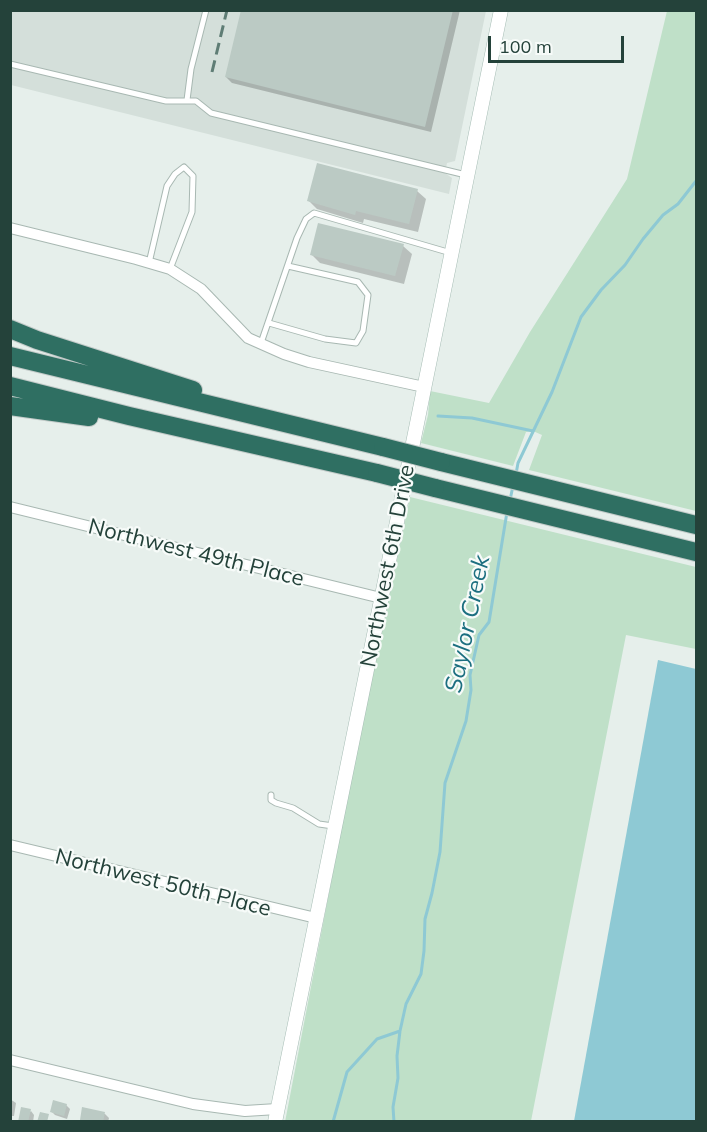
<!DOCTYPE html>
<style>
body{margin:0}
#map{position:relative;width:707px;height:1132px;overflow:hidden;background:#e6efeb;font-family:Mulish,sans-serif}
canvas{display:block}
.frame{position:absolute;inset:0;border:12px solid #24423a;pointer-events:none}
.scale{position:absolute;left:488px;top:36px;width:136px;height:27px;box-sizing:border-box;border:3px solid #24423a;border-top:0;padding-left:8px;font-size:18px;line-height:21px;white-space:nowrap;color:#24423a;-webkit-text-stroke:4px #f7fbf9;paint-order:stroke}
</style>
<div id="map">
<canvas width="707" height="1132"></canvas>
<div class="frame"></div>
<div class="scale">100 m</div>
</div>
<script>
const ctx = document.querySelector('canvas').getContext('2d');
ctx.lineJoin = 'round';
function paint(path, color) { ctx.fillStyle = color; ctx.fill(path, 'evenodd'); }
const poly = rows => new Path2D(rows.map(r => 'M' + r).join(''));
function strokePath(path, color, width, dash) { ctx.strokeStyle = color; ctx.lineWidth = width; ctx.lineCap = dash ? 'butt' : 'round'; ctx.setLineDash(dash || []); ctx.stroke(path); }
function label(font, color, halo, rows, align = 'center') {
  ctx.font = font + ' Mulish,sans-serif'; ctx.lineWidth = 4.5; ctx.setLineDash([]); ctx.textBaseline = 'middle'; ctx.strokeStyle = halo; ctx.fillStyle = color; for (const [text, x, y, turn = 0] of rows) {
    ctx.save(); ctx.translate(x, y); ctx.rotate((+turn || 0) * Math.PI / 180); ctx.textAlign = isNaN(turn) ? turn : align; if (halo) ctx.strokeText(text, 0, 0); ctx.fillText(text, 0, 0); ctx.restore();
  }
}
paint(poly([
 [10,11,486,11,455,161,447,163,445,173,452,178,449,194,11,85]
]), '#d4dfda');
paint(poly([
 [667,11,696,11,696,511,529,470,542,435,533,431,526,432,513,466,421,443,428,415,430,391,489,403,530,332,627,179],
 [410,497,696,567,696,649,626,635,531,1121,285,1122,348,794]
]), '#bfe0c8');
paint(poly([
 [658,660,696,669,696,1121,574,1121]
]), '#8ec9d4');
paint(poly([
 [242,10,460,10,431,132,232,83,226,77],
 [417,191,426,199,418,232,364,219,363,223,317,209,308,200],
 [403,246,412,254,404,284,320,263,312,255],
 [10,1099,16,1103,14,1116,10,1116],
 [66,1105,70,1109,67,1119,55,1115,51,1111],
 [84,1109,105,1114,109,1118,108,1122,83,1122,81,1120],
 [31,1111,34,1115,33,1122,19,1122]
]), '#0003');
strokePath(poly([
 [438,416,472,418,533,431],
 [516,474,518,463,552,392,581,317,601,290,625,265,643,239,663,215,678,204,696,181],
 [510,500,513,486],
 [333,1122,347,1072,377,1039,400,1031],
 [394,1122,393,1107,398,1078,397,1056,400,1031,406,1004,421,974,424,951,425,919,432,893,440,852,445,783,466,721,471,690,470,675,479,635,489,622,507,512]
]), '#8ec9d4', 3);
paint(poly([
 [241,10,453,10,425,127,225,77],
 [317,163,418,189,409,224,356,211,355,215,307,201],
 [318,223,404,244,395,276,310,255],
 [53,1100,67,1104,64,1116,50,1112],
 [21,1107,31,1109,28,1122,18,1122],
 [82,1107,105,1112,103,1122,80,1120],
 [40,1112,49,1114,47,1122,37,1122]
]), '#bbcac4');
const lane = poly([
 [10,64,166,101,196,101,211,113,466,175],
 [187,100,191,69,206,10],
 [149,263,167,186,175,174,184,167,193,176,192,212,170,269],
 [269,323,325,339,356,343,363,331,368,295,358,282,288,266],
 [261,343,297,238,306,219,314,213,451,253],
 [271,795,271,800,276,803,293,808,319,824,333,826]
]);
const street = poly([
 [10,228,136,259,170,269,201,289,248,338,284,354,309,362,424,387],
 [10,507,381,598],
 [10,845,316,918],
 [10,1060,193,1104,245,1111,277,1109]
]);
const secondary = poly([
 [275,1122,501,10]
]);
const highway = poly([
 [10,329,37,340,193,390],
 [10,356,383,447],
 [10,386,129,416,377,473],
 [10,406,89,417],
 [441,462,696,525],
 [435,488,696,552]
]);
strokePath(lane, '#a8b8b2', 7);
strokePath(street, '#a8b8b2', 12);
strokePath(secondary, '#a4bbb3', 15);
strokePath(highway, '#c2cac8', 20);
strokePath(lane, '#fff', 5);
strokePath(street, '#fff', 10);
strokePath(secondary, '#fff', 14);
strokePath(highway, '#2f6f62', 18);
strokePath(poly([
 [212,72,227,10]
]), '#5f7d75', 3, [12, 6]);
const highwayBridge = poly([
 [383,447,441,462],
 [377,473,435,488]
]);
strokePath(highwayBridge, '#c2cac8', 20, []);
strokePath(highwayBridge, '#2f6f62', 18);
label('22px', '#24423a', '#f7fbf9', [
 ["Northwest 49th Place",196,553,14],
 ["Northwest 6th Drive",388,566,-79],
 ["Northwest 50th Place",163,883,14]
]);
label('italic 24px', '#1c6f80', '#f7fbf9', [
 ["Saylor Creek",468,624,-78]
]);
</script>
